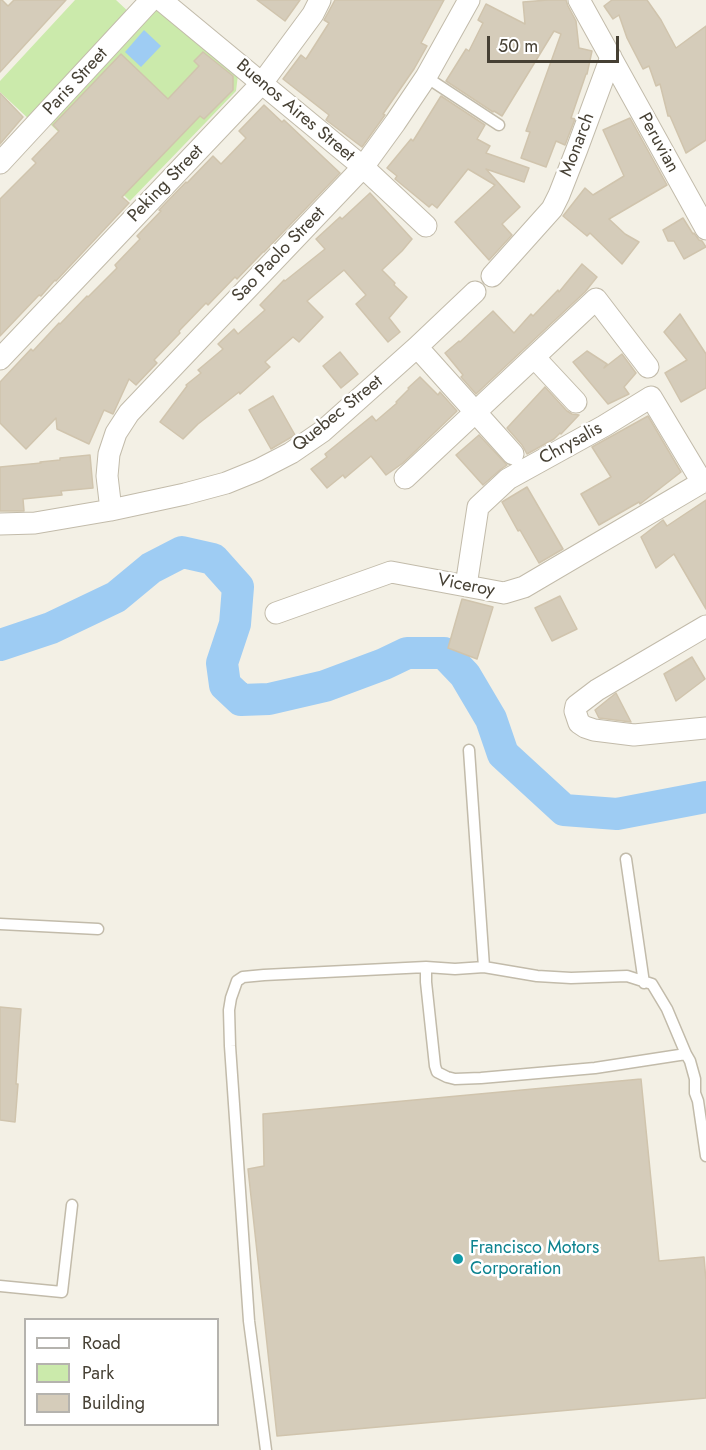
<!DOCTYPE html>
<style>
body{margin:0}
#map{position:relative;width:706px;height:1450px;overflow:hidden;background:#f3f0e5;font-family:Jost,sans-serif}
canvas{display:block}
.legend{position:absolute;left:24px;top:1318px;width:195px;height:108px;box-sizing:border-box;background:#fff;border:2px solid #b5b3ae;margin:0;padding:8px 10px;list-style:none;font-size:18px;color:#464034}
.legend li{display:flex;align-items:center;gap:12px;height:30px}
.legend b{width:30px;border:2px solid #b5b3ae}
.scale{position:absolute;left:487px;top:36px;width:132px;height:27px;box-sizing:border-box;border:3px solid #464034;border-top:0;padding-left:8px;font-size:18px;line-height:21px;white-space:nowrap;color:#464034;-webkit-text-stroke:4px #fff;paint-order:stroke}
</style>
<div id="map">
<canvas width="706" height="1450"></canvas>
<ul class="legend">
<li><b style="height:8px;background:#fff"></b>Road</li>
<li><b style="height:16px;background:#cbeaab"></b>Park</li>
<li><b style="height:16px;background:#d5ccba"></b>Building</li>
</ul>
<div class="scale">50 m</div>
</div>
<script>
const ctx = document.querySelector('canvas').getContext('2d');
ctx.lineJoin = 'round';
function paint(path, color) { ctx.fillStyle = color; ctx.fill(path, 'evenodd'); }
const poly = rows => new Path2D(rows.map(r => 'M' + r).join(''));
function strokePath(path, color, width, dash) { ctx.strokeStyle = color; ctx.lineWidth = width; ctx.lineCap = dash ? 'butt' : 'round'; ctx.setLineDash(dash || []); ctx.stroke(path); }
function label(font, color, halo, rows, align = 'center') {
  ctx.font = font + ' Jost,sans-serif'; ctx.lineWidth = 5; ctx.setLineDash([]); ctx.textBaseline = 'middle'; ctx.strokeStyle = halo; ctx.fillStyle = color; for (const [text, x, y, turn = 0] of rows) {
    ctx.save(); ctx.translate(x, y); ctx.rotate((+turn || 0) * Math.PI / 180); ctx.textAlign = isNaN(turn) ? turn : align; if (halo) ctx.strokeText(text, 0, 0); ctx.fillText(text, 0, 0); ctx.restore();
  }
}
paint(poly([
 [75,0,116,0,131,14,32,122,0,92,0,81],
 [157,7,238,75,236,91,130,201,48,122]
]), '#cbeaab');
paint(poly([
 [144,30,161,46,141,67,125,52]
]), '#9eccf3');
strokePath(poly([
 [0,645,51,628,116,597,151,568,182,552,213,559,238,587,235,624,222,663,225,685,241,700,269,699,325,686,384,664,407,653,444,653,465,675,491,719,503,754,564,810,617,814,706,797]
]), '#9eccf3', 32);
const building = poly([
 [0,0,2,0,8,6,14,0,66,0,0,72,0,0],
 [257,0,300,0,285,21,257,0],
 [335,0,444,0,421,43,427,46,414,69,383,114,385,115,362,147,326,120,329,115,283,79,301,55,306,59,329,23,324,20,335,0],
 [548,0,566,0,568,6,576,21,579,48,592,51,587,74,586,74,571,118,575,119,565,145,556,141,546,167,521,158,530,132,526,131,561,34,554,31,502,116,494,111,493,112,446,81,466,49,469,51,483,23,478,20,486,4,525,24,523,2,548,0],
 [612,0,647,0,661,20,676,48,706,26,706,140,686,153,670,116,668,116,660,84,656,86,649,66,643,69,627,38,619,15,613,19,604,6,612,0],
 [203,52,233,76,233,90,204,119,200,116,122,197,129,203,56,281,55,280,41,296,39,295,0,336,0,199,36,163,32,159,59,131,53,125,121,54,168,99,199,66,194,61,203,52],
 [0,93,23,117,0,144,0,93],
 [441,96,485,125,477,139,490,146,486,153,529,168,524,182,486,169,520,207,502,224,512,235,489,260,455,222,495,185,468,169,437,208,432,204,429,207,395,179,397,176,387,168,411,139,413,141,441,96],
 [264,105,282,122,284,120,340,173,264,252,263,252,237,279,235,277,208,305,206,303,179,331,180,333,154,360,157,363,136,385,129,379,113,414,104,410,89,444,57,429,56,418,26,449,0,423,0,382,31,349,33,351,59,323,60,324,87,296,88,297,117,268,115,265,140,239,137,236,161,211,159,210,186,182,187,183,213,156,221,164,246,138,239,131,264,105],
 [630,118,667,185,609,219,625,234,639,242,622,264,590,233,587,236,563,216,585,188,593,195,624,176,603,130,630,118],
 [370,193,412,239,402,251,382,270,395,283,394,285,407,297,389,318,400,332,388,342,356,304,366,295,344,270,307,301,323,317,299,342,293,337,265,362,270,367,240,394,239,392,198,424,183,439,160,422,187,386,186,385,201,373,198,370,223,349,218,344,234,329,238,334,265,310,260,305,284,280,285,281,325,249,316,239,340,217,342,219,370,193],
 [683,218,693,234,694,233,699,240,702,241,706,247,684,259,674,241,668,241,663,230,683,218],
 [582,264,597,277,585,292,476,394,461,377,463,375,445,353,459,341,460,342,493,311,514,333,531,314,533,316,558,290,559,292,582,264],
 [680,314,706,354,706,388,681,402,665,373,687,360,664,332,680,314],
 [587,351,607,364,604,368,622,354,636,373,624,387,629,394,608,404,573,362,587,351],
 [340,352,358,374,341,388,323,366,340,352],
 [420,377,438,395,440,392,457,411,403,463,386,475,371,456,345,478,343,475,327,488,311,469,327,457,325,454,372,416,376,421,397,403,396,402,409,389,408,388,420,377],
 [545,387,567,411,572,414,579,415,561,434,560,433,554,439,527,454,522,445,507,428,545,387],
 [273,396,295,435,271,449,249,410,273,396],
 [648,416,681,472,640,504,639,502,599,525,581,494,611,477,592,447,648,416],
 [479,435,507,465,500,470,483,485,456,455,479,435],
 [90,455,93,488,61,491,62,495,23,499,24,511,0,511,0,467,41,463,40,462,60,460,60,458,90,455],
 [527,487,563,549,539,563,520,530,518,531,502,502,527,487],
 [706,500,706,609,674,554,656,568,641,537,663,520,667,526,706,500],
 [560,596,577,629,552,641,535,608,560,596],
 [462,599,493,607,477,659,448,648,462,599],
 [692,657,705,679,676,701,664,674,692,657],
 [616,693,631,722,599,718,595,710,616,693],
 [0,1007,21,1009,16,1084,18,1084,15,1122,0,1120,0,1007],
 [641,1079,659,1261,704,1257,706,1281,706,1398,277,1436,248,1169,264,1166,263,1114,641,1079]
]);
paint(building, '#d5ccba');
strokePath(building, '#d0c4ad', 1.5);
const lane = poly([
 [426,77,499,125],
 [469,750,484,967],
 [626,859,644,983],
 [0,924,98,929],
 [426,967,426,982,435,1066,437,1072,447,1077,455,1079,481,1078,595,1068,686,1054],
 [0,1286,62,1292,72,1205],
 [266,1450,249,1321,230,1046,229,1010,231,998,237,981,243,977,264,975,426,967,455,969,484,967,537,976,571,978,627,976,652,984,667,1009,686,1054,690,1061,695,1079,695,1093,698,1101,706,1156]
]);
const street = poly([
 [161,0,363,167,426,226],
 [579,0,706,229],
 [0,163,151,0],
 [492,276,552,209,559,195,577,149,611,57],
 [417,347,513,454],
 [534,357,576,402],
 [0,359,262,83,313,14,320,0],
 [405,478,596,299,648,367],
 [111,510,107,476,109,454,116,433,129,413,363,167,395,123,426,77,469,0],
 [0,524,35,523,111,510,185,494,226,483,258,470,291,453,323,431,417,347,475,292],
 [466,586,478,507,508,479,604,426,651,397,702,482],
 [276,613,391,572,504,593,524,587,706,480],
 [706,626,597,690,576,706,575,711,579,723,585,727,594,730,634,735,706,728]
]);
strokePath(lane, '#c2bbaa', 13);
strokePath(street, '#c2bbaa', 23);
strokePath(lane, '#fff', 10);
strokePath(street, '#fff', 21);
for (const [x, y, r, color] of [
 [458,1259,6,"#0f9aa8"]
]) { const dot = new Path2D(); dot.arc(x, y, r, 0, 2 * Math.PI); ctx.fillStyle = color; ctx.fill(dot); strokePath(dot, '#fff', 2); }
label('18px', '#464034', '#fff', [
 ["Paris Street",76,82,-47],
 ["Buenos Aires Street",295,111,40],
 ["Peruvian",658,143,61],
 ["Monarch",578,145,-69],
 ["Peking Street",166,184,-46],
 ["Sao Paolo Street",279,255,-46],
 ["Quebec Street",338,414,-39],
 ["Chrysalis",571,444,-29],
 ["Viceroy",466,586,11]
]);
label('18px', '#0d838f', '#fff', [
 ["Francisco Motors",470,1249],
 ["Corporation",470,1270]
], 'left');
</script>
